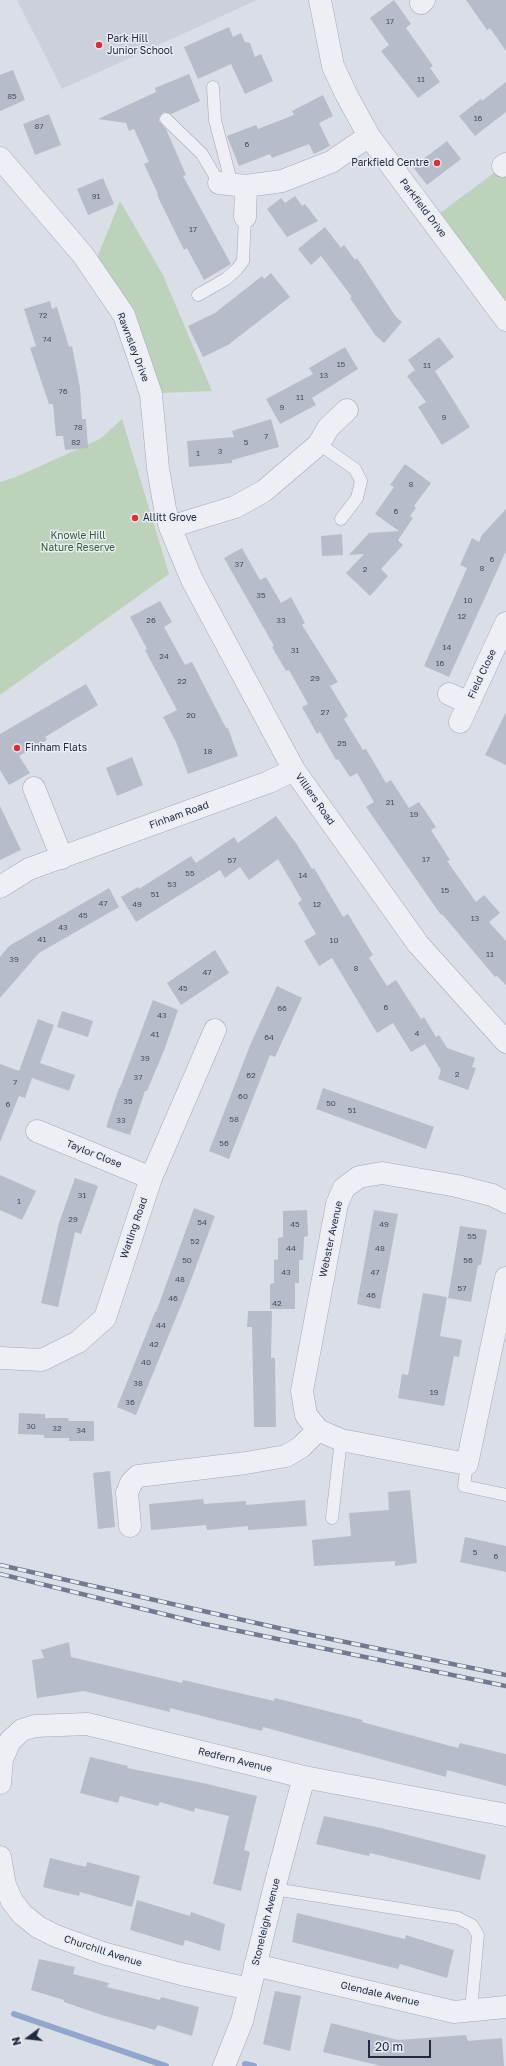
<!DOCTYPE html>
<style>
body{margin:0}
#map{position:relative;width:506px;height:2066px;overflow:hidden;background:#dadee7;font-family:"Golos Text",sans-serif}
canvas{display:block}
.north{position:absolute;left:8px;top:2018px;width:40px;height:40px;-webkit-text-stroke:3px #e9edf5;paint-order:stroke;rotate:255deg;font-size:11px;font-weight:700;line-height:16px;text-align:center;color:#23293e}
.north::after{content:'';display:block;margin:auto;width:14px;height:18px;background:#23293e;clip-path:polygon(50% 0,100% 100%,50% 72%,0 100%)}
.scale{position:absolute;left:368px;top:2040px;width:63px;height:18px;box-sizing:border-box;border:2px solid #23293e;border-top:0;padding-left:5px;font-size:12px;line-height:14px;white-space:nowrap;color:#23293e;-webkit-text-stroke:3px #e9edf5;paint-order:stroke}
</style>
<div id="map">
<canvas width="506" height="2066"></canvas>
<div class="north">N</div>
<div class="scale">20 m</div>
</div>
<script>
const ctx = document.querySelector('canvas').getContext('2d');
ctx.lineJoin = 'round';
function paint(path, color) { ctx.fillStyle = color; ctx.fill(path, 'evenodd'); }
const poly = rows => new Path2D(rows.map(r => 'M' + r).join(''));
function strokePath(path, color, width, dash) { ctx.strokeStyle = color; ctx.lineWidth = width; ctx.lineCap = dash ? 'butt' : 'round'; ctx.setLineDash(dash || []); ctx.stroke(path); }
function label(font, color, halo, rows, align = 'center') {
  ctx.font = font + ' "Golos Text",sans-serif'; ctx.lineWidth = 3; ctx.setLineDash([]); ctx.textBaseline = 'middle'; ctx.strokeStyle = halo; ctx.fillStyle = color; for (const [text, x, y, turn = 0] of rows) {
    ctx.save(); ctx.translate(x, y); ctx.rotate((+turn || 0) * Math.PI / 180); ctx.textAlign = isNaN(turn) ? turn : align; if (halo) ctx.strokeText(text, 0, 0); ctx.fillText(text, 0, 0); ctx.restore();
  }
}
paint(poly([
 [17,0,257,0,62,89]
]), '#ccd0dc');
paint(poly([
 [506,164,506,320,432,219],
 [120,201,163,275,212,391,162,393,135,311,97,258],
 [122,419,169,574,0,695,0,482,16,477,100,439]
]), '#bdd2ba');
strokePath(poly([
 [14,2014,166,2066],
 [245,2064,254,2066]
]), '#90a6cc', 6);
paint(poly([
 [394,0,411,24,406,28,433,66,430,68,440,82,418,98,381,51,389,45,370,18],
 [466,0,506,0,506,51,490,28,487,30],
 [229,27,233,37,241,33,245,42,250,43,255,57,261,54,273,81,245,94,231,64,198,79,184,47],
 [13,70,25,100,0,111,0,75],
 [189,74,200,101,171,114,164,112,159,117,159,121,166,129,186,175,183,176,231,264,204,280,187,248,184,250,157,195,158,194,144,164,149,162,134,129,129,131,126,123,98,119,156,92,155,88],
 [506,82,506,112,475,136,459,116,481,99,482,101],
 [323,95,333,116,319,123,330,146,314,154,309,144,272,158,270,154,239,166,227,136,256,125,258,129,294,115,292,111],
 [49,114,61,145,35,155,23,124],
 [447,141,461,159,427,185,413,167],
 [103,178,114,204,88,215,77,189],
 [295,196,302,206,305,204,318,221,287,237,267,209,281,198,285,203],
 [325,227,341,248,344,245,355,260,357,258,396,317,402,322,384,343,375,335,350,298,352,297,321,256,311,265,298,249],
 [271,273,290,297,228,345,203,357,188,326,215,313,262,276,264,279],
 [50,301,52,309,57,307,69,347,72,346,80,388,82,419,86,419,88,448,65,450,63,436,56,436,53,404,49,404,30,348,36,346,24,309],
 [439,337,454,357,435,371,470,427,442,445,418,407,426,402,407,376,415,370,408,360],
 [345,347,358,369,312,398,316,405,280,424,266,399,313,374,309,368],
 [271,419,279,447,232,460,232,463,189,467,187,441,234,437,232,431],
 [405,464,431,483,414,506,416,508,410,516,413,518,398,540,403,545,381,569,388,576,370,596,346,573,364,554,349,555,369,533,399,531,375,514,394,487,390,485],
 [506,509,506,551,449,677,424,666,467,568,460,565,472,538,479,542,482,535],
 [342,534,343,555,322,556,321,536],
 [242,548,260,580,266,577,281,603,291,597,305,623,302,625,338,682,330,686,348,716,344,719,363,750,366,749,386,783,391,780,409,808,419,802,436,827,431,830,450,860,447,861,476,902,484,895,500,913,489,922,506,941,506,985,497,976,495,977,442,914,441,915,366,807,374,802,357,773,350,777,338,759,336,760,320,732,317,734,302,707,308,704,289,670,286,671,272,647,274,646,224,558],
 [160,601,172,622,164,627,185,665,192,662,226,728,228,728,238,756,188,774,176,742,163,717,177,710,145,650,147,649,130,617],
 [86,684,98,705,45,737,47,740,19,756,30,773,9,785,0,770,0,734],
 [506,712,506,765,485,755],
 [132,757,143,785,117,796,106,768],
 [0,806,21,850,0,860],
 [276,816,296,843,312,869,314,868,343,917,348,914,373,955,369,958,387,986,396,980,421,1019,424,1017,436,1037,439,1035,447,1048,475,1058,472,1067,476,1068,468,1090,438,1079,441,1070,425,1044,411,1052,393,1023,377,1033,332,958,319,966,304,941,316,934,298,903,302,900,278,859,249,880,240,867,225,878,220,870,136,922,121,897,138,887,139,889,191,856,196,863,234,837,238,843],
 [109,888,119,907,39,953,0,998,0,957,9,946],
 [215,950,229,973,181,1005,167,983],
 [277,986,302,998,275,1057,270,1055,229,1159,209,1151,251,1043],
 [153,1000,178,1010,165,1048,147,1091,145,1091,130,1135,106,1127,119,1088,120,1088],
 [62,1011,93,1021,88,1037,57,1027],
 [38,1019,54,1025,40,1063,75,1075,69,1091,32,1078,25,1098,19,1096,0,1142,0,1064,19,1071],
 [323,1088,434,1127,426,1149,316,1109],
 [0,1175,36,1191,22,1220,0,1210],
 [75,1178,98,1186,81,1234,75,1232,58,1307,41,1303,59,1223],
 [194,1208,215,1216,186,1293,136,1415,117,1407,155,1312,156,1312],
 [307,1210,308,1236,304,1237,303,1260,299,1260,299,1283,295,1283,295,1309,270,1309,270,1284,274,1283,274,1260,278,1259,278,1238,283,1237,283,1211],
 [374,1210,398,1214,380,1309,357,1304],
 [460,1226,487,1230,481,1265,478,1265,471,1302,448,1298],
 [423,1293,447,1297,440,1336,462,1340,459,1357,454,1356,444,1406,398,1398,402,1374,408,1375],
 [248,1311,272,1311,271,1358,275,1358,276,1427,254,1427,252,1327,247,1327],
 [19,1413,45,1414,45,1418,68,1418,69,1421,94,1421,94,1441,69,1441,69,1438,44,1438,44,1435,18,1434],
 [110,1471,115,1527,98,1529,93,1473],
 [410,1490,417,1563,395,1566,395,1561,314,1566,312,1540,351,1536,349,1513,389,1510,388,1492],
 [203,1499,204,1504,246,1501,246,1505,305,1500,307,1526,248,1530,248,1526,207,1530,206,1525,151,1530,149,1504],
 [465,1537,506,1546,506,1572,460,1562],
 [69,1642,71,1657,182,1683,183,1680,274,1701,275,1698,363,1720,362,1722,458,1748,460,1743,506,1754,506,1786,447,1770,446,1777,263,1727,262,1731,170,1708,170,1712,84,1691,37,1698,32,1660,44,1658,41,1650],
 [90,1757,128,1766,127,1768,203,1783,257,1796,244,1850,250,1852,241,1891,213,1884,229,1816,195,1808,194,1812,160,1802,158,1806,120,1796,118,1803,80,1793],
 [324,1816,381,1828,486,1855,480,1880,370,1853,369,1856,316,1844],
 [50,1858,86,1867,87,1862,140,1876,132,1907,80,1892,79,1896,43,1887],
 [137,1900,190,1916,191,1912,225,1924,220,1951,185,1940,183,1946,130,1930],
 [297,1913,405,1939,406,1935,454,1950,447,1978,400,1964,398,1969,292,1942],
 [39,1959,75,1967,73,1974,109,1983,107,1987,160,2000,161,1997,199,2007,192,2036,158,2025,155,2030,102,2015,64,2002,64,2000,31,1990],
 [275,1991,301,1996,290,2051,263,2044],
 [331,2023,398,2040,466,2035,468,2041,502,2038,504,2066,381,2066,323,2052]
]), '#b7bcca');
const service = poly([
 [213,87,215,120,232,185],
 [166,119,202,154,219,183],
 [198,295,226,279,237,269,243,261,245,217],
 [319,444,355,469,361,481,357,498,341,519],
 [467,1464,464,1486,506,1495],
 [332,1518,341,1440],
 [274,1889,458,1918,472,1925,478,1935,471,2010]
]);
const minor = poly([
 [320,0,333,66,346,94,369,136,506,320],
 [421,3,424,0],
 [0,158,83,255,124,315,151,394,158,468,165,509,170,527,192,580,294,770,418,944,506,1042],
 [503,166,506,164],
 [219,183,246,186,282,181,331,162,369,136],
 [245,217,246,186],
 [170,527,235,507,264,491,319,444,328,428,347,410],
 [449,694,469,703],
 [460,722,506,623],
 [34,788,62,858],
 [0,887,29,869,269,782,294,770],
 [37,1131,151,1178],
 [506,1202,492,1195,457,1186,382,1173,359,1177,344,1188,337,1204,302,1391,306,1415,318,1430,341,1440,467,1464,506,1278],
 [0,1358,42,1360,78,1342,105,1318,151,1178,215,1030],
 [130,1526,127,1493,131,1483,138,1476,246,1463,286,1456,301,1447,318,1430],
 [0,1783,2,1759,10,1741,22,1730,35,1726,87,1724,304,1777,506,1815],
 [0,1857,5,1885,12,1901,22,1914,38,1927,56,1936,103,1953,181,1974,250,1989],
 [255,1965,454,2012,506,2007],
 [224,2066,242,2021,274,1889,304,1777]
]);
strokePath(service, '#a3a8b4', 13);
strokePath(minor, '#a3a8b4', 23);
strokePath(service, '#edeff5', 12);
strokePath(minor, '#edeff5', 22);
const rail = poly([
 [0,1565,287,1630,506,1675],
 [0,1574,200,1623,506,1686]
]);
strokePath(rail, '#727a92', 4.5);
strokePath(rail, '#e9edf5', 3, [9]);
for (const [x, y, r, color] of [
 [99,45,4,"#dc2f33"],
 [437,163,4,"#dc2f33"],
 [135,518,4,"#dc2f33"],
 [17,748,4,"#dc2f33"]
]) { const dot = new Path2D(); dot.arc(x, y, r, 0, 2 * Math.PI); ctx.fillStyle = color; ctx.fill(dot); strokePath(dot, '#e9edf5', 1.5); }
label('8px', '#484e61', null, [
 ["17",390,21],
 ["11",421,79],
 ["85",12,96],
 ["16",478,118],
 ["87",39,126],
 ["6",247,144],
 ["91",96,196],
 ["17",193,229],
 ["72",43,315],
 ["74",47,339],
 ["15",341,364],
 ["11",427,365],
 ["13",324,375],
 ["76",63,391],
 ["11",300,397],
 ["9",282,407],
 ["9",444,417],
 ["78",78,427],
 ["7",266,436],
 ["82",76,442],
 ["5",246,442],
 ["3",220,451],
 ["1",198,453],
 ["8",411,484],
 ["6",396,511],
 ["6",492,559],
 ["37",239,564],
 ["8",482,568],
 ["2",365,569],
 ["35",261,595],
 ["10",468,600],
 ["12",462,616],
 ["26",151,620],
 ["33",281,620],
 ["14",447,647],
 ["31",295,650],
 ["24",164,656],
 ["16",440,663],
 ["29",315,678],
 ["22",182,681],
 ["27",325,712],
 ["20",191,715],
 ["25",342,743],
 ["18",208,751],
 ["21",390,802],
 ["19",414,814],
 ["17",426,859],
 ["57",232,860],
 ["55",190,873],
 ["14",303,875],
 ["53",172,884],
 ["15",445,890],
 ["51",155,894],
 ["47",103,903],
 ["49",137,904],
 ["12",317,904],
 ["45",83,915],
 ["13",475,918],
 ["43",63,927],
 ["41",42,939],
 ["10",334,940],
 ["11",490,954],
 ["39",14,959],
 ["8",356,968],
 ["47",207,972],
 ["45",183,988],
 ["6",386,1007],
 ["66",282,1008],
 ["43",162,1015],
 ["4",417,1033],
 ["41",155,1034],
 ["64",269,1037],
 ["39",145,1058],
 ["2",457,1074],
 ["62",251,1075],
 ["37",138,1077],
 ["7",15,1082],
 ["60",243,1096],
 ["35",128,1101],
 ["50",331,1103],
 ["6",8,1104],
 ["51",352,1110],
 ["58",234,1119],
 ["33",121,1120],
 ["56",224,1143],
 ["31",82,1195],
 ["1",19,1201],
 ["29",73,1219],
 ["54",202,1222],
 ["45",295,1224],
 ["49",384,1224],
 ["55",472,1236],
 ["52",195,1241],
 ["44",291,1248],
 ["48",380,1248],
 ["50",187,1260],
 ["56",468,1260],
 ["43",286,1272],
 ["47",375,1272],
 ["48",180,1279],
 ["57",462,1288],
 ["46",371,1295],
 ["46",173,1298],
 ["42",277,1303],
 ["44",161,1325],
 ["42",154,1344],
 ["40",146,1362],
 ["38",138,1383],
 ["19",434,1392],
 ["36",130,1402],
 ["30",31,1426],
 ["32",57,1428],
 ["34",81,1430],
 ["5",475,1552],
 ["6",496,1556]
]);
label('10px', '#23293e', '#e9edf5', [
 ["Park Hill",107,39],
 ["Junior School",107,51],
 ["Parkfield Centre",429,163,"right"],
 ["Allitt Grove",143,518],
 ["Finham Flats",25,748]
], 'left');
label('10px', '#23293e', '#e9edf5', [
 ["Parkfield Drive",423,208,53],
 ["Rawnsley Drive",133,347,69],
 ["Field Close",482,674,-65],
 ["Villiers Road",315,799,55],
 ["Finham Road",179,815,-20],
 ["Taylor Close",94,1154,22],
 ["Watling Road",134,1228,-71],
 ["Webster Avenue",331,1239,-78],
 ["Redfern Avenue",235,1760,14],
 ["Stoneleigh Avenue",266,1922,-76],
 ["Churchill Avenue",103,1951,18],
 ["Glendale Avenue",380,1994,13]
]);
label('10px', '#325b2f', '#e9edf5', [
 ["Knowle Hill",78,536],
 ["Nature Reserve",78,548]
]);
</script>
